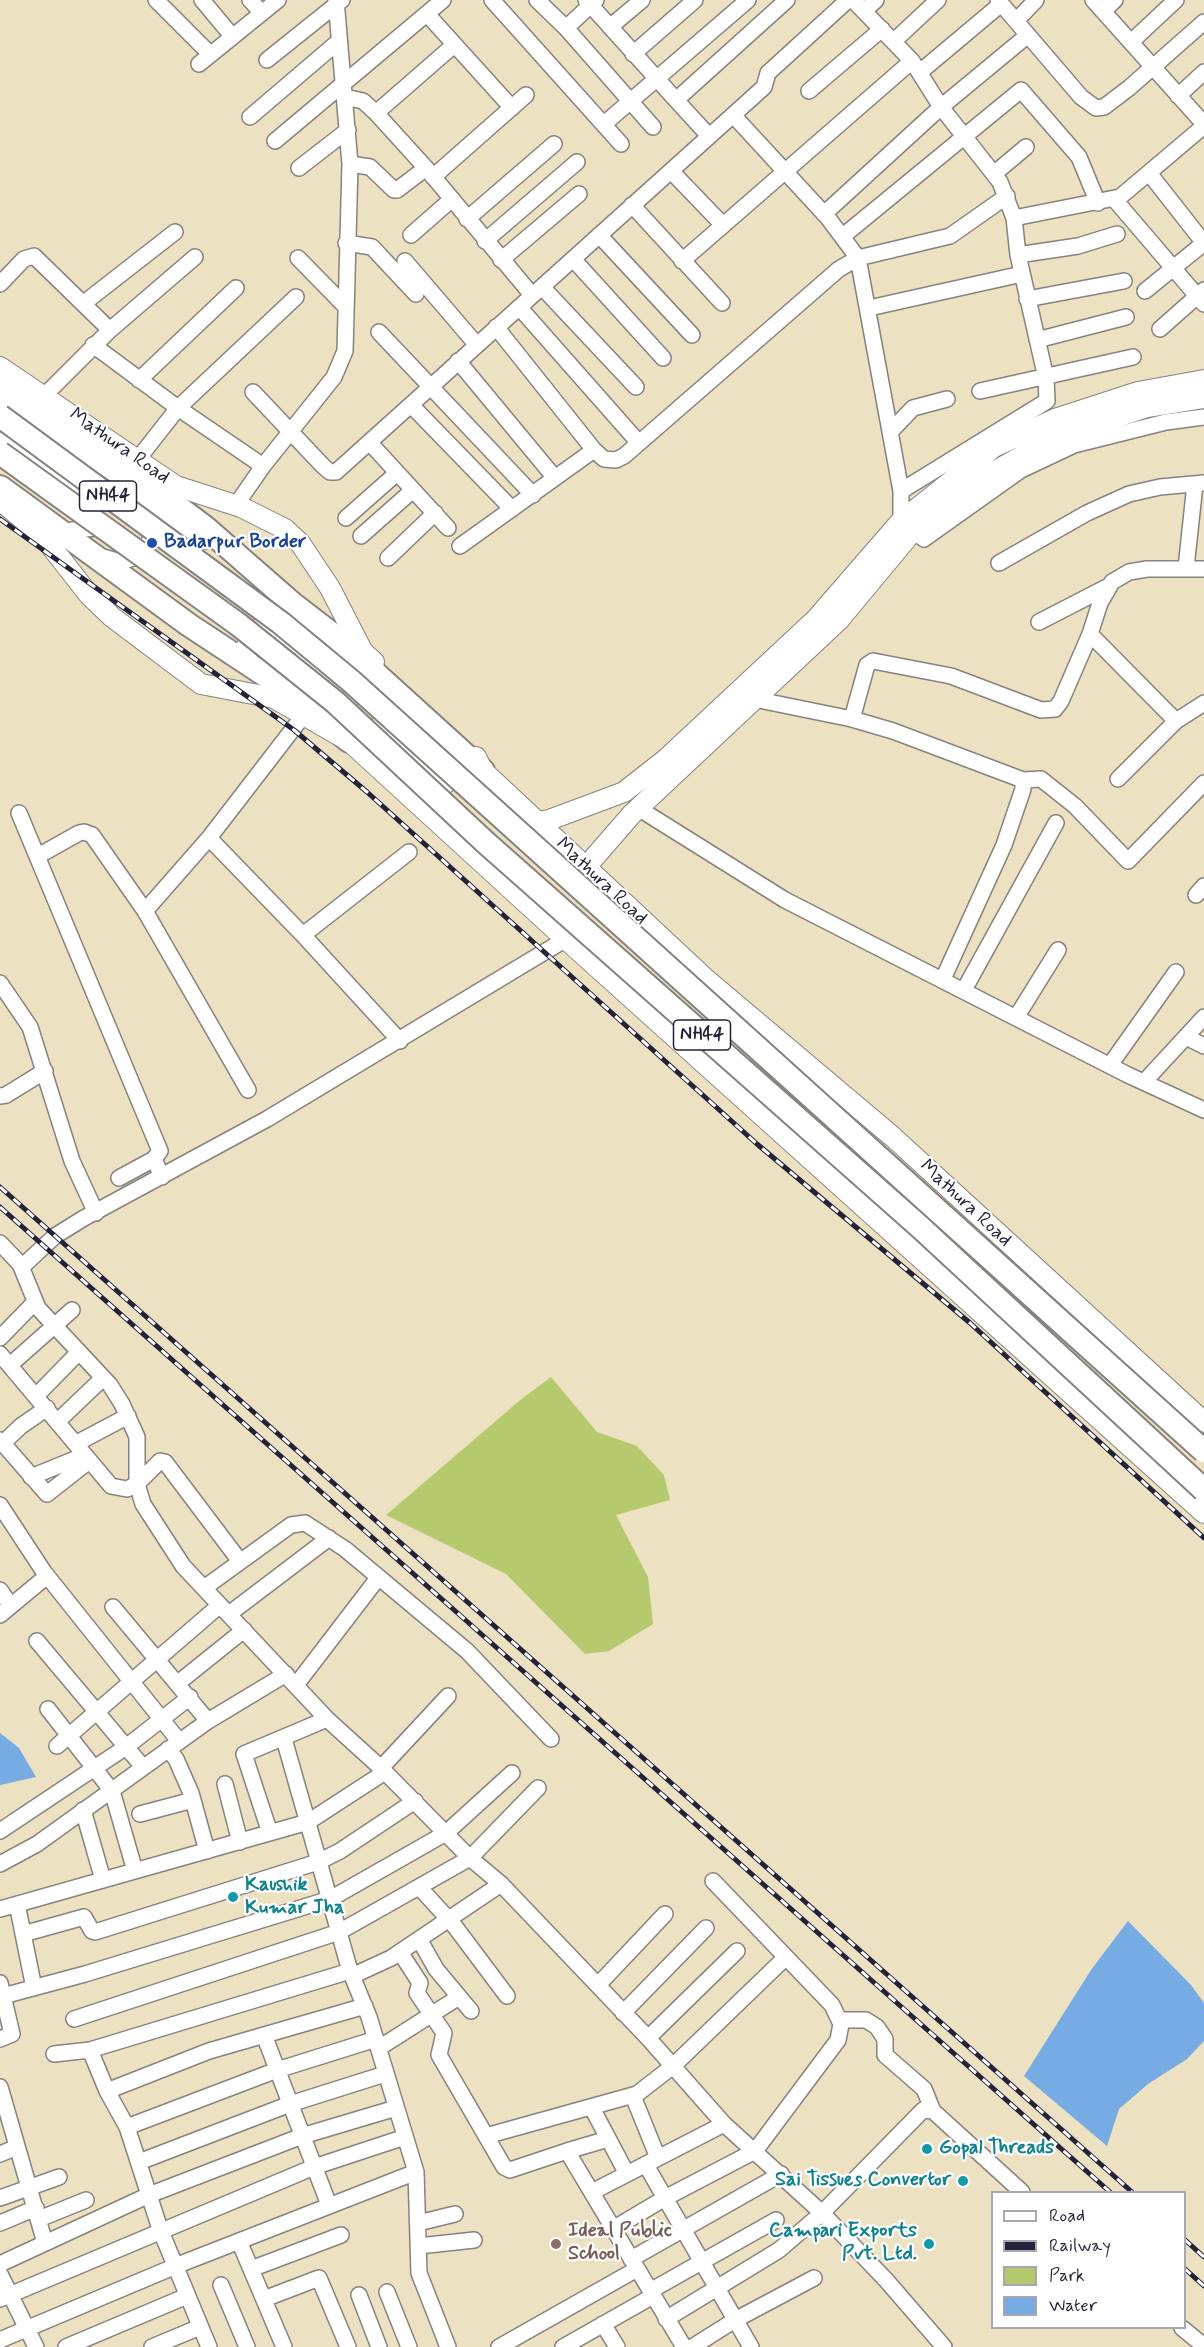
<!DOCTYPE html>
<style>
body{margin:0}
#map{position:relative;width:1204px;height:2347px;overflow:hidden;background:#ece1c0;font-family:Mynerve,sans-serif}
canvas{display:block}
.legend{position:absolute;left:991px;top:2191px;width:195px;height:138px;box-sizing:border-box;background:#fff;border:2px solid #a7a7b1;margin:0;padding:8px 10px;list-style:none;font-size:18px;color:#22223b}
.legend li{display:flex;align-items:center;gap:12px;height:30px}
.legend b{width:30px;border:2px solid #a7a7b1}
</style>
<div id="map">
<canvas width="1204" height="2347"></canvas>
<ul class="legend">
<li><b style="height:8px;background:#fff"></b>Road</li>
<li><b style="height:8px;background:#22223b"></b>Railway</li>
<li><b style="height:16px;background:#b5ca6d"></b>Park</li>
<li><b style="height:16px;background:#76abe4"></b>Water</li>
</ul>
</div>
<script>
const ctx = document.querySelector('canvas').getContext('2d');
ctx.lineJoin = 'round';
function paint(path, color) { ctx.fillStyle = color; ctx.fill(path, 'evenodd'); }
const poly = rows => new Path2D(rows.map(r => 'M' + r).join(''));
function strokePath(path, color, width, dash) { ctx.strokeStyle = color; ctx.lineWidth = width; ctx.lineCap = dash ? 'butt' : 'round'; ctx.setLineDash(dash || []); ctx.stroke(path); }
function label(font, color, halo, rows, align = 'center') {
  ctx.font = font + ' Mynerve,sans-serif'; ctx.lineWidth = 4.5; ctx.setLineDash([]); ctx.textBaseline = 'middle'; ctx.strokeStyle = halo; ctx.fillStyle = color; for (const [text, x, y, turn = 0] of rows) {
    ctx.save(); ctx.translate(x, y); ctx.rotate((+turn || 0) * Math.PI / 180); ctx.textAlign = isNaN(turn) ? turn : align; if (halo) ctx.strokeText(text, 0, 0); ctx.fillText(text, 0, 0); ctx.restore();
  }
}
paint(poly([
 [551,1377,597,1432,637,1446,664,1475,670,1500,616,1515,648,1577,653,1624,609,1651,585,1654,506,1574,386,1515,519,1401]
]), '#b5ca6d');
paint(poly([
 [0,1733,19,1748,36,1777,0,1785],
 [1128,1921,1191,1985,1204,2003,1204,2041,1187,2059,1148,2084,1119,2109,1107,2146,1024,2076,1091,1970]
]), '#76abe4');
const minor = poly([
 [156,0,210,54],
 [202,0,232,36],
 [250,0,262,13],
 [492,0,621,144],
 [537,0,566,28,653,127],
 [586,0,676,100,787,0],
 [853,0,912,61,941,107,1000,182,1014,218,1018,255,1046,378,1047,401,901,491,901,521,924,539,1021,470,1074,445,1166,422,1204,417],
 [998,0,1081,97,1096,108,1104,107,1129,88,1204,22],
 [1093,0,1204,124],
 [864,11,876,0],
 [1103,11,1115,0],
 [427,14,512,108],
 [1016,21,1036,0],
 [610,27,642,0],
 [566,28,596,0],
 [894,41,938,0],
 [1131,42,1176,0],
 [633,54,695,0],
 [267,60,342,0],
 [199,64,278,0],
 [920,72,1001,4],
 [809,91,882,29],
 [1178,96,1204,72],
 [345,97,363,101,376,113,426,168,532,295],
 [676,100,709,136],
 [376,113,454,45],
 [733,115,828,218,858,258,901,491],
 [250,117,339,41],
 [604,124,748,0],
 [275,141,443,0],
 [350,164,370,167,394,190,397,190,426,168],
 [299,168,348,130],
 [671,171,722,224],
 [995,173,1026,147],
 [1149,173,1204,243],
 [433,177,526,95],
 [1115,200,1204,304],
 [632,205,722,303],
 [824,214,941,107,1028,35],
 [1014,218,1120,197,1204,126],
 [467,219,554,144],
 [411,235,452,199],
 [599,235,692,335],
 [843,236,1021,90,1079,157,1098,203],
 [485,241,577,162],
 [346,243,372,247,416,294],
 [1018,255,1078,246,1117,234],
 [298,258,345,306],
 [573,259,663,358],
 [501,260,579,194],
 [405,261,476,344],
 [682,261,912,61],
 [0,284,24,259,34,256,110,330],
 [542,287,636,387],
 [1145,291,1204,243],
 [1027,299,1124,281],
 [84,303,175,232],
 [519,307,639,443],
 [869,308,1022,274],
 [496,327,594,450,604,459,616,460,624,456,839,269,858,258,950,236,1007,196],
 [1160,329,1204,290],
 [379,332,533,495],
 [1037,340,1126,317],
 [93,345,178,408,263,466],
 [458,361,555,478],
 [139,380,236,288],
 [980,391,1133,357],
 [253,392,323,466,330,472,336,472,733,115,764,87,768,73,848,0],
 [44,396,110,330,195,257],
 [0,398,120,478,151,510,155,524,149,542,133,558,120,562,103,557],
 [411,405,512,509],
 [891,431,913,408,947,399],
 [0,440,85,499,94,519],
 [370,443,448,528],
 [138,459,178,408,296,297],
 [149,502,205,541],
 [236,505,263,466,334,377,345,351,350,164,336,0],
 [346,518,397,473],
 [72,530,97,528],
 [361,536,413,490],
 [460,546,594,450],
 [388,558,435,513],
 [999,563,1087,513,1129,494,1160,487,1204,483],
 [1186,568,1195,484],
 [1039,622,1107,587],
 [1090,634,1176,721],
 [754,699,852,719,893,731,1023,780,1023,789,1004,845,943,979],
 [852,719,867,665,873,661,951,676,1041,710,1055,709,1061,701,1090,634,1100,603,1112,582,1129,572,1147,569,1204,569],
 [1118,779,1176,721,1204,703],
 [1023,780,1041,779,1075,806,1128,861,1204,783],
 [638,808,785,900,1128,1075,1204,1110],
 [19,813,160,1151,154,1159,162,1177],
 [209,838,303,935,400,1041],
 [38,856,79,833,84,832,92,835,145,911,248,1090],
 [1196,895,1204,886],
 [145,911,209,838,303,716],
 [303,935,409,852],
 [0,983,30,1027,72,1161,96,1213],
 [964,990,1056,823],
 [1017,1016,1058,950],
 [1186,1037,1204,1046],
 [1110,1065,1176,972],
 [1144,1082,1204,1017],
 [0,1096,6,1095,45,1071],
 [119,1178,154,1159],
 [0,1243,20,1264],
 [20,1264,38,1308,110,1385,122,1404,137,1437,137,1484,143,1504,183,1566,327,1719,381,1768,470,1858,501,1884,648,2038,724,2124],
 [20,1264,25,1264,55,1236,84,1218,267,1119,566,939],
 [0,1338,34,1303],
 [0,1354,111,1486,127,1489,137,1484,160,1461,165,1462,239,1560],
 [10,1365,72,1310],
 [36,1396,79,1352],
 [58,1421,103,1378],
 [0,1440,47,1494,89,1461],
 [3,1443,21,1426,47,1408],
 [77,1443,128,1416],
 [31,1477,85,1455],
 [0,1505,44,1572,179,1741],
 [204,1588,291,1525,305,1523,345,1549,467,1651,551,1739],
 [0,1590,11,1606],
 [113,1607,208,1721],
 [229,1614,329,1538],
 [0,1615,47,1576],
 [37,1641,143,1767],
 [178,1683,244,1630],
 [296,1685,378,1578],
 [48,1709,112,1791,135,1871],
 [284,1739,350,1971,369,2017,416,2172,419,2273,448,2347],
 [57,1746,220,1605],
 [168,1749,176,1759,191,1793,207,1851],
 [381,1768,448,1696],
 [225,1784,240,1842],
 [83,1810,103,1880],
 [140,1814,193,1800],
 [0,1831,126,1747,190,1697],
 [270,1833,244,1754,327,1719],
 [0,1864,37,1844,208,1721,286,1674],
 [419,1887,453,1924,507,1996],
 [17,1904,34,1988],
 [0,1909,308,1822,385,1772],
 [23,1934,84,1917,92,1931,95,1932,318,1862,340,1851,415,1801],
 [419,1939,436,1969,471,2011],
 [400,1952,420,1983,417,1993,444,2033,439,2055,504,2167,510,2170,567,2151,684,2347],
 [352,1976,391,1958,501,1884],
 [0,1983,12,2034,0,2039],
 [598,1985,665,1914],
 [3,1996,85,1974,330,1899,446,1833,512,1773],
 [623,2013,706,1928],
 [74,2019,339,1932,470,1858,538,1788],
 [840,2020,866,2020,877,2027,885,2039,885,2055,924,2089,933,2111],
 [264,2035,329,2205],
 [648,2038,737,1951],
 [379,2048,459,1997],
 [90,2050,107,2091,127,2127,160,2229,209,2347],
 [54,2054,90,2050,350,1971],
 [0,2087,45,2243],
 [107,2091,209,2051,365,2006],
 [633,2096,658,2158],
 [592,2108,627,2174],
 [127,2127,277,2070,376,2039],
 [486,2136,637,2094,673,2066,785,1958],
 [567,2151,608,2139],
 [0,2154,17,2147],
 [139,2162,290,2104,385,2074],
 [646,2165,751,2347],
 [592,2192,724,2124,822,2213,886,2280,944,2347],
 [0,2198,59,2177],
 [39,2219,86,2200],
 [0,2223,36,2208],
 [418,2223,455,2214],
 [613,2229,665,2198,755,2151,838,2040,841,2024,832,2005,713,1881],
 [239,2241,284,2347],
 [419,2246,474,2240],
 [631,2259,781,2174],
 [0,2264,149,2195,302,2136,396,2108],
 [251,2269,341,2235],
 [0,2274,36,2347],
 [221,2285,247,2347],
 [650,2291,776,2220],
 [387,2292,409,2347],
 [359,2295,379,2347],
 [0,2299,314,2167,405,2137],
 [264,2299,319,2278,348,2347],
 [666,2319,779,2250,822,2213,923,2110,933,2111,1022,2192],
 [603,2324,617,2347],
 [1182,2328,1204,2346],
 [0,2340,183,2263,416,2172],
 [66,2347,187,2296],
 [152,2347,200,2327],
 [499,2347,637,2269],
 [563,2347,653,2296],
 [692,2347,735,2320,814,2278]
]);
const major = poly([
 [0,367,176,486,241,507,285,529,300,543,330,588,363,652,374,662],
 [2,502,43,536,89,595,112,617,201,684,274,698,349,741,559,933,1204,1513],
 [247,662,246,648,254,632,266,624,280,630,348,700],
 [378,728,446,783],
 [476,757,483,771,708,981,893,1137,1204,1422],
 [537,822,549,820,624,792,666,759,816,619,901,521,994,447,1055,419,1138,392,1204,380],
 [586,867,632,814,839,620,912,532,981,479,1058,436,1147,407,1204,398]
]);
const highway = poly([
 [0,380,105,452,206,528,293,604,332,634,483,771],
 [0,487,189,625,277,683,349,741]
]);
strokePath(minor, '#87827e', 18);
strokePath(major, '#87827e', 22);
strokePath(highway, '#87827e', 26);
strokePath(minor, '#fff', 15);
strokePath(major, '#fff', 20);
strokePath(highway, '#fff', 22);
const rail = poly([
 [0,519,294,730,367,792,757,1144,970,1323,1204,1538],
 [0,1187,1132,2192],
 [0,1207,1110,2192],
 [1184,2239,1204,2257],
 [1184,2268,1204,2286]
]);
strokePath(rail, '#22223b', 5);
strokePath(rail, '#fff', 3, [9]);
const highwayBridge = poly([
 [0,416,281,623,351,681,1204,1451],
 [0,453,239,625,335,702,485,842,920,1227,1204,1490]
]);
strokePath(highwayBridge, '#87827e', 26, []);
strokePath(highwayBridge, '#fff', 22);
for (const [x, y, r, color] of [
 [152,543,6,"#1a4fb4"],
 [233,1897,6,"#0f9aa8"],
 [927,2149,6,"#0f9aa8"],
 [963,2181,6,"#0f9aa8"],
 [556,2244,6,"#8d6e63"],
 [929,2244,6,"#0f9aa8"]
]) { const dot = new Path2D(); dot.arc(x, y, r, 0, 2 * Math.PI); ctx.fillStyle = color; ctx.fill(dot); strokePath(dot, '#fff', 2); }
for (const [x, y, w] of [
 [108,496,57],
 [702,1035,57]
]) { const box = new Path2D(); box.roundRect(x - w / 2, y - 15, w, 30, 4.5); ctx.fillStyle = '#fff'; ctx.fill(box); strokePath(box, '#22223b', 1.5); }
label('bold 18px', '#22223b', null, [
 ["NH44",108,496],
 ["NH44",702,1035]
]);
label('20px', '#22223b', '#fff', [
 ["Mathura Road",119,447,35],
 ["Mathura Road",601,882,43],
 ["Mathura Road",965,1204,43]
]);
label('bold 20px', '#164399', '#fff', [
 ["Badarpur Border",164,543]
], 'left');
label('bold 20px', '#0d838f', '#fff', [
 ["Kaushik",245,1886],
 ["Kumar Jha",245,1909],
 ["Gopal Threads",939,2149],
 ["Sai Tissues Convertor",951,2181,"right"],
 ["Campari Exports",917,2232,"right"],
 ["Pvt. Ltd.",917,2255,"right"]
], 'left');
label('bold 20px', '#785e54', '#fff', [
 ["Ideal Public",568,2232],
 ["School",568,2255]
], 'left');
</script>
